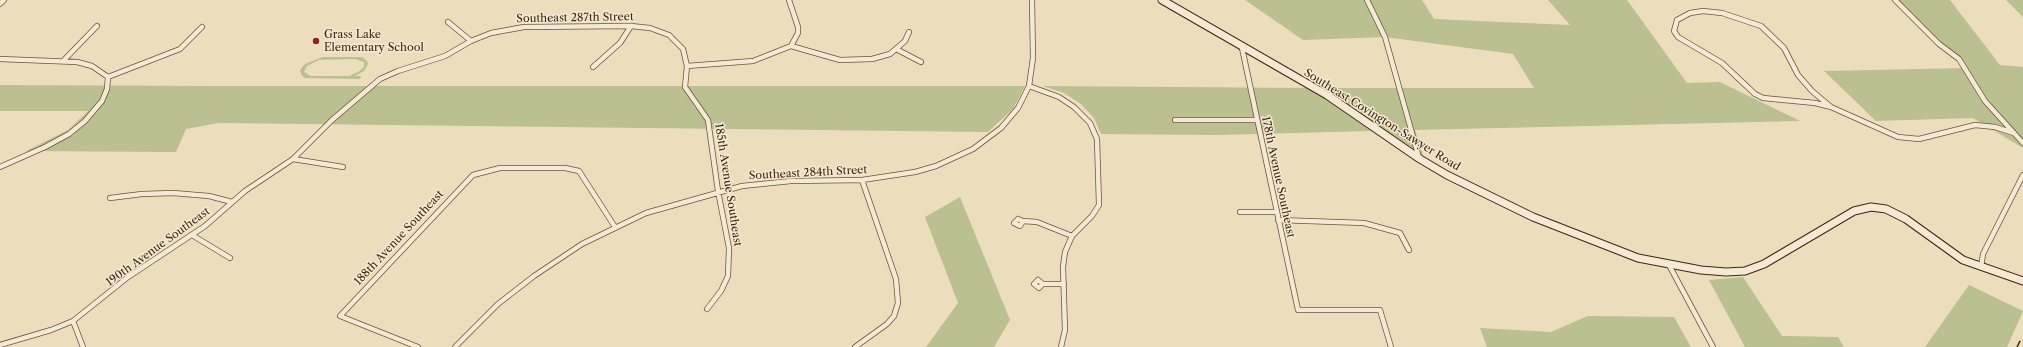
<!DOCTYPE html>
<style>
body{margin:0}
canvas{display:block;background:#ecddbd}
</style>
<canvas width="2023" height="347"></canvas>
<script>
const ctx = document.querySelector('canvas').getContext('2d');
ctx.lineJoin = 'round';
function paint(path, color) { ctx.fillStyle = color; ctx.fill(path, 'evenodd'); }
const poly = rows => new Path2D(rows.map(r => 'M' + r).join(''));
function strokePath(path, color, width, dash) { ctx.strokeStyle = color; ctx.lineWidth = width; ctx.lineCap = dash ? 'butt' : 'round'; ctx.setLineDash(dash || []); ctx.stroke(path); }
function label(font, color, halo, rows, align = 'center') {
  ctx.font = font + ' "Libre Caslon Text",serif'; ctx.lineWidth = 3; ctx.setLineDash([]); ctx.textBaseline = 'middle'; ctx.strokeStyle = halo; ctx.fillStyle = color; for (const [text, x, y, turn = 0] of rows) {
    ctx.save(); ctx.translate(x, y); ctx.rotate((+turn || 0) * Math.PI / 180); ctx.textAlign = isNaN(turn) ? turn : align; if (halo) ctx.strokeText(text, 0, 0); ctx.fillText(text, 0, 0); ctx.restore();
  }
}
paint(poly([
 [1245,0,1422,0,1434,19,1570,25,1548,0,1627,0,1687,83,1720,82,1800,121,1415,130,1423,155,1322,88,1534,88,1513,54,1385,37,1303,40],
 [1896,0,1950,0,2000,65,2023,67,2023,148,1973,118,1876,121,1824,71,1966,68,1916,22],
 [2006,0,2023,0,2023,17],
 [323,57,362,57,367,61,368,64,364,71,355,76,361,76,360,79,305,78,302,76,300,70,305,64],
 [355,59,364,62,364,67,358,72,349,76,311,76,304,72,307,66,319,60],
 [0,85,210,86,1025,86,1013,109,988,132,219,123,186,129,176,152,26,151,68,130,88,111,0,111],
 [1043,86,1309,88,1371,131,1216,135,1101,134,1094,118,1081,104,1064,93],
 [960,197,1010,320,994,347,926,347,958,303,925,217],
 [1743,277,1782,336,1838,337,1844,347,1745,347,1709,280],
 [1969,285,2023,311,2007,347,1925,347],
 [1588,316,1674,317,1691,347,1487,347,1480,328,1551,332]
]), '#bac08f');
const street = poly([
 [789,0,798,27,798,33,791,46],
 [1367,0,1385,37,1419,158],
 [1895,0,1939,44,1959,59,1985,101,2023,143],
 [0,4,4,0],
 [1703,11,1722,13,1761,26,1784,48,1798,75,1812,91,1831,107,1815,103,1763,98,1755,94,1722,63,1678,37,1674,31,1677,20,1690,13,1703,11],
 [448,22,471,41],
 [1242,48,1298,310,1380,310,1391,347],
 [896,49,921,62],
 [0,59,77,62,92,66,108,77,107,89,102,101,85,121,69,134,45,147,0,167],
 [64,60,97,26],
 [687,66,753,61,791,46,840,60,872,59,890,54,905,41,909,32],
 [593,67,620,43,631,26],
 [108,77,180,49,202,27],
 [1029,86,1059,97,1074,107,1090,123,1097,139,1099,205,1092,216,1072,236,1065,252,1063,267,1065,330,1061,347],
 [1831,107,1898,137,1919,139,1975,125,1995,127,2014,133],
 [1175,120,1256,120],
 [293,159,343,167],
 [110,198,142,194,173,193,209,196,232,202],
 [1240,212,1276,212],
 [1018,219,1023,221,1020,226,1014,223,1018,219],
 [1278,220,1364,223,1400,233,1409,250],
 [1023,221,1037,222,1072,236],
 [192,235,230,258],
 [1669,265,1713,347],
 [1981,267,1983,254,2023,175],
 [1038,280,1043,284,1039,288,1034,284,1038,280],
 [1043,284,1064,284],
 [73,321,83,347],
 [0,345,51,330,73,321,128,277,205,226,245,191,293,159,332,120,380,79,398,71,445,56,471,41,491,33,524,27,631,26,650,28,669,35,683,49,687,66,685,87,708,120,718,191,729,248,728,276,721,291,707,309],
 [418,347,340,316,473,175,500,168,565,168,579,171,615,227],
 [455,347,498,304,534,276,582,244,646,213,742,186,791,181,862,180,915,172,936,166,973,149,1001,128,1018,108,1029,86,1033,58,1032,0],
 [855,347,887,324,894,316,898,303,896,279,862,180]
]);
const secondary = poly([
 [1162,0,1327,95,1420,159,1447,175,1533,217,1638,258,1701,270,1726,272,1745,271,1764,264,1854,211,1871,207,1886,209,1906,219,1963,260,2023,281]
]);
strokePath(street, '#6b5339', 6);
strokePath(secondary, '#40250d', 9);
strokePath(street, '#f3e9d4', 4.5);
strokePath(secondary, '#f3e9d4', 7);
strokePath(poly([
 [2017,347,2023,335]
]), '#40250d', 1.5, [7, 7]);
for (const [x, y, r, color] of [
 [316,41,4,"#8f2418"]
]) { const dot = new Path2D(); dot.arc(x, y, r, 0, 2 * Math.PI); ctx.fillStyle = color; ctx.fill(dot); strokePath(dot, '#f3e9d4', 1.5); }
label('11px', '#40250d', '#f3e9d4', [
 ["Southeast 287th Street",575,18,-1],
 ["Southeast Covington-Sawyer Road",1382,120,32],
 ["Southeast 284th Street",808,173,-3],
 ["178th Avenue Southeast",1278,177,78],
 ["185th Avenue Southeast",728,185,81],
 ["188th Avenue Southeast",399,238,-47],
 ["190th Avenue Southeast",158,247,-36]
]);
label('11px', '#40250d', '#f3e9d4', [
 ["Grass Lake",324,35],
 ["Elementary School",324,48]
], 'left');
</script>
